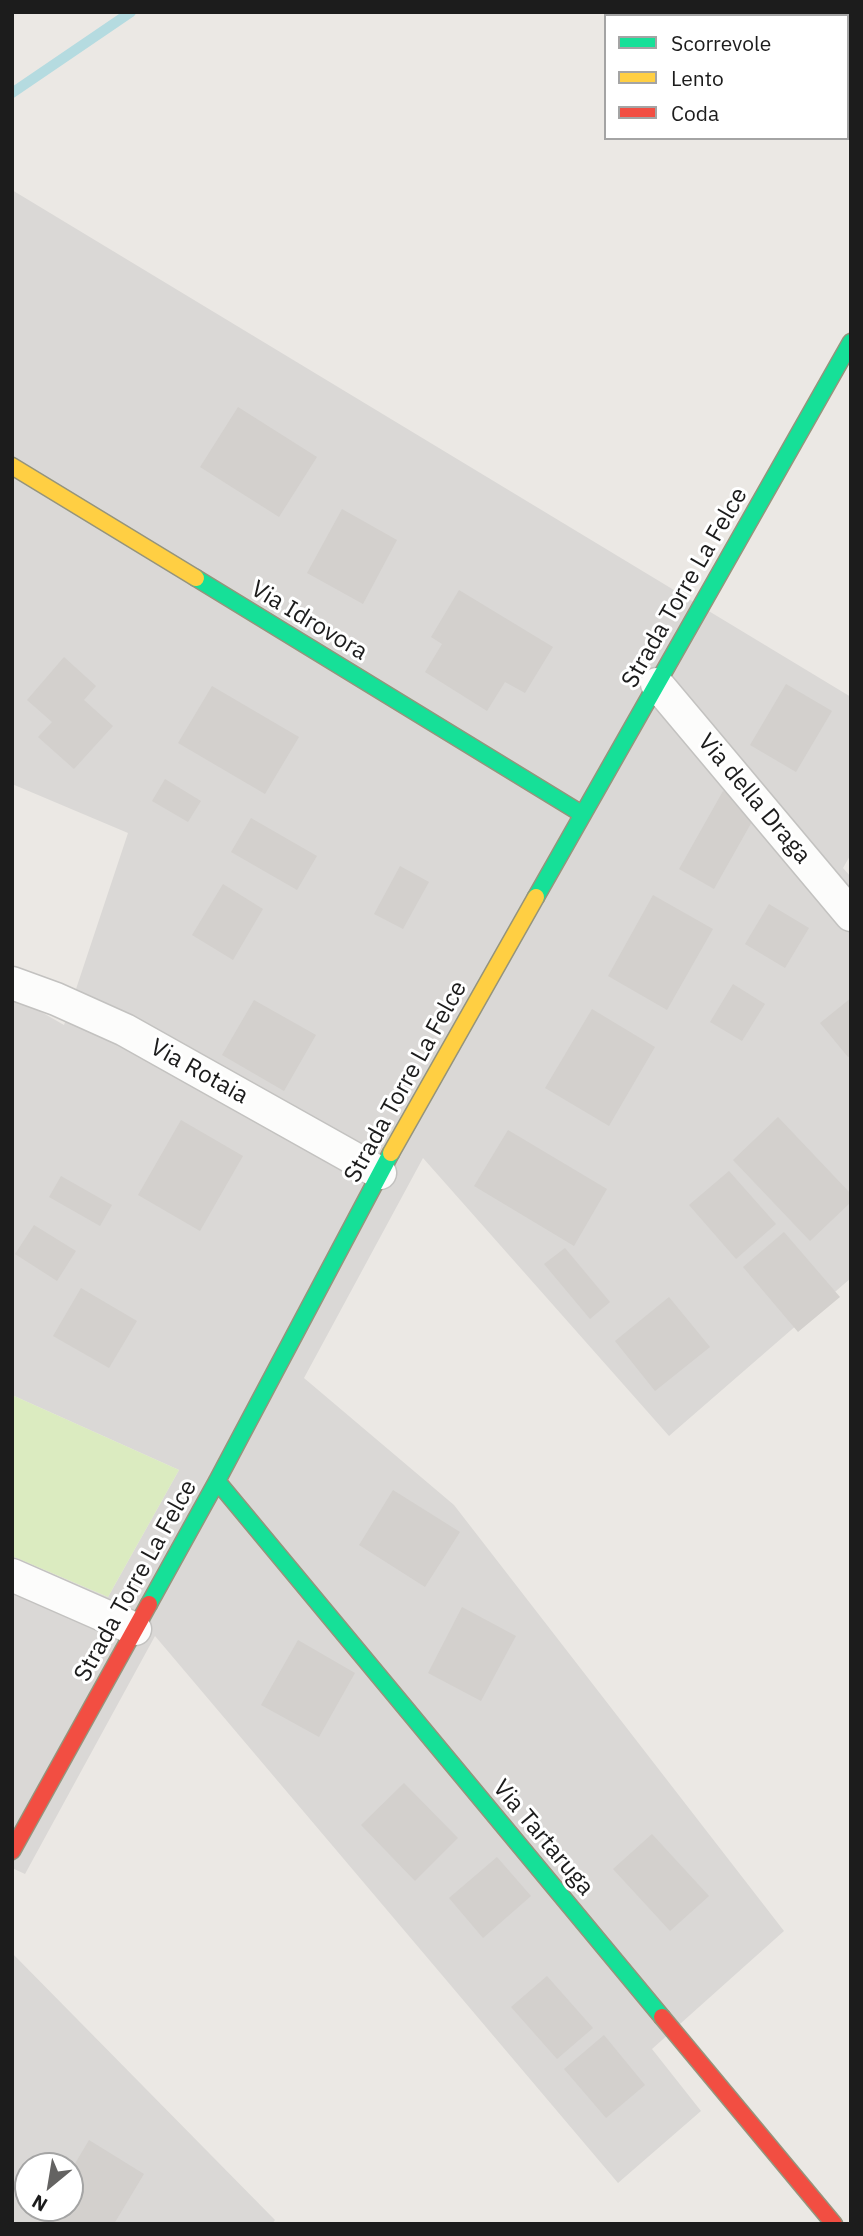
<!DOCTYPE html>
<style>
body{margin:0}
#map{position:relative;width:863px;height:2236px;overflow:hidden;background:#ebe8e4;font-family:"IBM Plex Sans",sans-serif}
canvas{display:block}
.frame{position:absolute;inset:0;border:14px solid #1c1c1c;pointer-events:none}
.legend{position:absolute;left:604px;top:14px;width:245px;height:126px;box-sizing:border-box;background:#fff;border:2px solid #a4a4a4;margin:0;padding:9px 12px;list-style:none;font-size:21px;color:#1c1c1c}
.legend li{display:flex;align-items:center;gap:14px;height:35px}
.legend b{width:35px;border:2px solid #a4a4a4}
.north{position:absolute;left:14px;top:2152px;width:70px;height:70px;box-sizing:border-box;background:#fff;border:2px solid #a4a4a4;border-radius:50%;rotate:210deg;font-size:19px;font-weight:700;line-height:28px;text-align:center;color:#1c1c1c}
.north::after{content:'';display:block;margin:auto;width:24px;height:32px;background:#646362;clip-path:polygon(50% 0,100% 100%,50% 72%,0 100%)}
</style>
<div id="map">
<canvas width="863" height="2236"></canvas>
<div class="frame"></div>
<ul class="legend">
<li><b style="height:9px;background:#16e098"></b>Scorrevole</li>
<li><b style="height:9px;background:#ffcf43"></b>Lento</li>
<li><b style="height:9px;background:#f24e42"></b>Coda</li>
</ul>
<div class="north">N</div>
</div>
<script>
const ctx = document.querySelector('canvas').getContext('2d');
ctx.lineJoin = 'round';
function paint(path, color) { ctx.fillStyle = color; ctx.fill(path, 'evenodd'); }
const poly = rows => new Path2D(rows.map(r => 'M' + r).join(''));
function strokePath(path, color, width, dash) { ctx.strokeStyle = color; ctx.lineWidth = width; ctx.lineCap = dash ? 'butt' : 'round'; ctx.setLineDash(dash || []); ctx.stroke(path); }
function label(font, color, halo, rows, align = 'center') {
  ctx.font = font + ' "IBM Plex Sans",sans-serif'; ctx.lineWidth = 6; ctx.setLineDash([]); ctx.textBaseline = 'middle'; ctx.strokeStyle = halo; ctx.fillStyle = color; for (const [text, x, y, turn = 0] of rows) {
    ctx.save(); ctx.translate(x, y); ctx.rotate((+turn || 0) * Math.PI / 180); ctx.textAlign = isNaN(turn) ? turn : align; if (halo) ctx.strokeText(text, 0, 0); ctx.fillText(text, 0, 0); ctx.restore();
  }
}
paint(poly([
 [12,190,851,697,851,854,843,868,851,877,851,1278,669,1436,423,1158,304,1378,454,1505,784,1931,652,2049,701,2111,618,2183,155,1636,25,1874,12,1868,12,1556,108,1597,179,1470,12,1395,12,995,64,1025,128,833,12,784],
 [12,1953,275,2220,272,2224,12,2224],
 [28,2166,70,2166,70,2208,28,2208]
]), '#dad8d6');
paint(poly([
 [12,1395,179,1470,108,1597,12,1556]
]), '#dbebc0');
strokePath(poly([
 [12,93,131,12]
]), '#b5dbe0', 10);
paint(poly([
 [238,407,317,457,279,517,200,467],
 [342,509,397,540,363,604,307,573],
 [459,590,553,647,525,693,505,682,487,711,425,672,442,644,431,637],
 [64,657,96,686,84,700,113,726,74,769,38,737,52,722,27,700],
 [786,684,832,711,796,772,750,745],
 [212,686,299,737,265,794,178,743],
 [165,779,201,801,188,822,152,801],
 [723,791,758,811,714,889,679,869],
 [251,818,317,856,297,890,231,852],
 [400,866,429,882,403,929,374,914],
 [223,884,263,909,233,960,192,935],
 [653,895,713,929,667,1010,608,976],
 [769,904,809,928,785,968,745,944],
 [733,984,765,1004,742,1041,710,1022],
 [851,998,851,1056,848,1057,820,1023],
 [254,1000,316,1035,284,1091,222,1055],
 [592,1009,655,1047,609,1126,545,1088],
 [778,1117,851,1194,851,1202,810,1241,733,1160],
 [181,1120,243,1156,200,1231,138,1195],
 [508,1130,607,1189,574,1246,474,1186],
 [729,1171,776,1224,736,1259,689,1205],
 [61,1176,112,1205,100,1226,49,1197],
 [34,1225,76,1251,57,1281,15,1254],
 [784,1232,840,1297,798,1332,743,1267],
 [565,1248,610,1302,590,1319,544,1264],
 [81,1288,137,1321,109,1368,53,1336],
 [669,1297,710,1347,655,1391,615,1341],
 [393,1490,460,1532,425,1587,359,1545],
 [462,1607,516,1636,481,1701,428,1673],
 [298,1640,355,1673,319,1737,261,1705],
 [404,1783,458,1838,415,1881,361,1825],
 [652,1834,709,1896,670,1931,613,1869],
 [497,1857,531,1896,483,1938,449,1898],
 [547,1976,593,2028,557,2059,511,2007],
 [604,2035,645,2085,606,2118,564,2069],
 [89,2140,144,2174,114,2224,39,2224,48,2208,70,2208,70,2172]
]), '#d3d0cd');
const street = poly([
 [657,684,851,915],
 [12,983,56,999,125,1030,380,1173],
 [12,1575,135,1629]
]);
const fast = poly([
 [196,578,582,814],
 [536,897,851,342],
 [217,1481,662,2017],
 [149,1604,217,1481,391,1153]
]);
const slow = poly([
 [12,466,196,578],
 [391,1153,536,897]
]);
const jam = poly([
 [12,1851,149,1604],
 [662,2017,834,2224]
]);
strokePath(street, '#c3c2c0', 35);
strokePath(fast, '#95947c', 19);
strokePath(slow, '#95947c', 19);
strokePath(jam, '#95947c', 19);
strokePath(street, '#fcfcfb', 32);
strokePath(fast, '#16e098', 16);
strokePath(slow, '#ffcf43', 16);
strokePath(jam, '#f24e42', 16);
label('24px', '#1c1c1c', '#fff', [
 ["Strada Torre La Felce",685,588,-60],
 ["Via Idrovora",309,621,31],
 ["Via della Draga",754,799,50],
 ["Via Rotaia",199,1072,29],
 ["Strada Torre La Felce",406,1082,-61],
 ["Strada Torre La Felce",136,1581,-61],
 ["Via Tartaruga",543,1838,50]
]);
</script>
